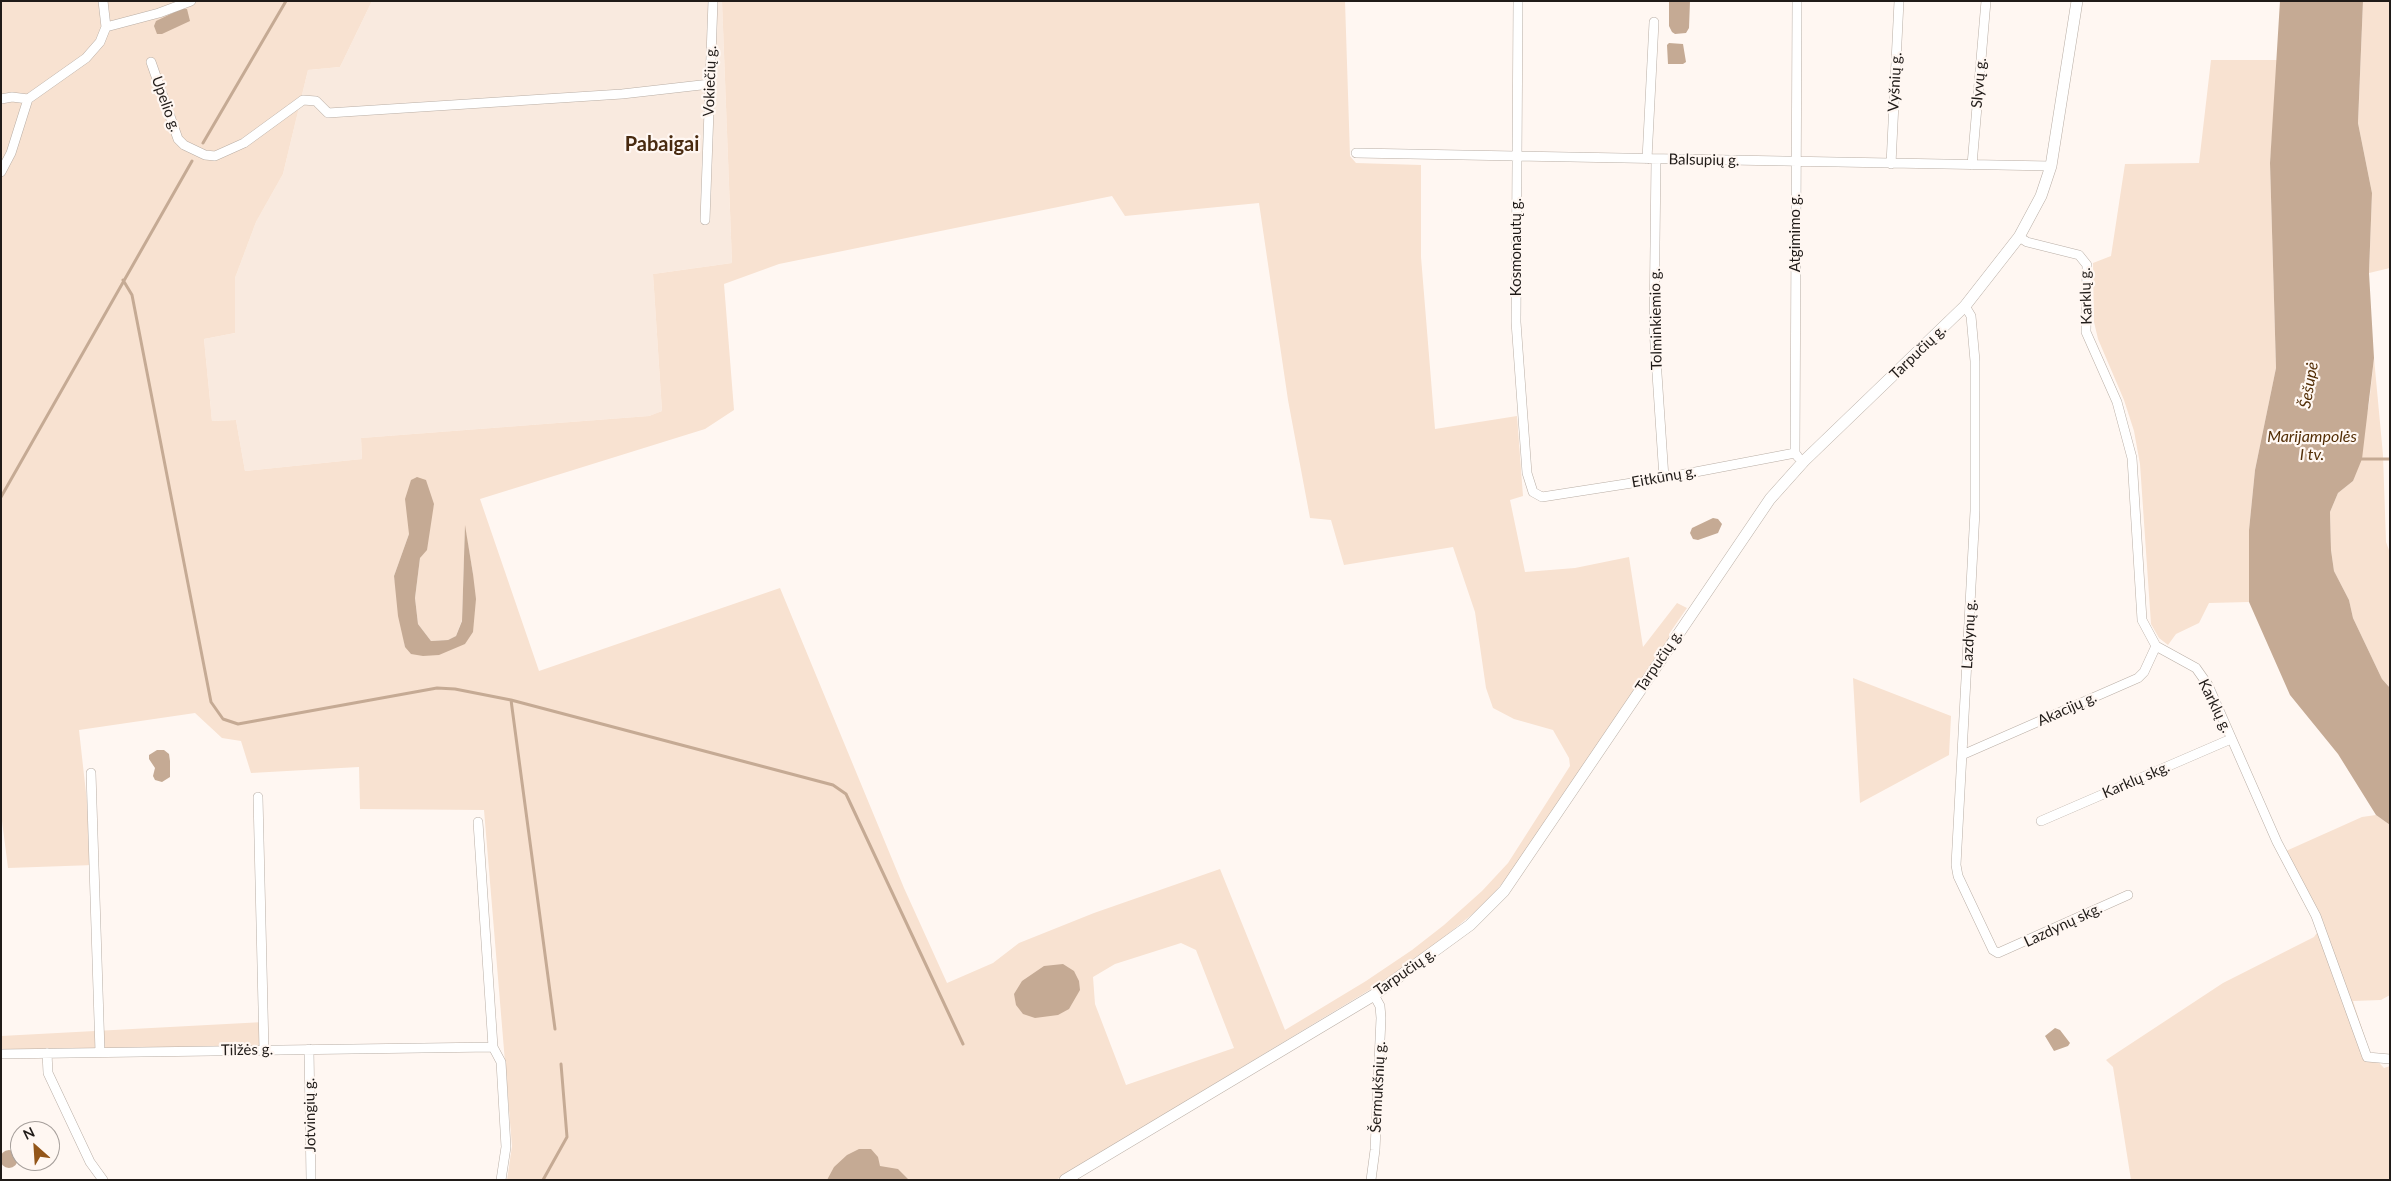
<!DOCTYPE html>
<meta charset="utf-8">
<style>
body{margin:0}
#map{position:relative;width:2391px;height:1181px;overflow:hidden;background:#fff7f2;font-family:Lato,sans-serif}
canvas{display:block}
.frame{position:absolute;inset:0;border:2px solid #201b18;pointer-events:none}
.north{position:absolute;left:10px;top:1121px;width:50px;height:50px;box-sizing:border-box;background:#fff7f2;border:1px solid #a69f9b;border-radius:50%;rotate:334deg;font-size:14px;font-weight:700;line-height:20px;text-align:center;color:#201b18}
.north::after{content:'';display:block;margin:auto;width:18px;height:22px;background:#935619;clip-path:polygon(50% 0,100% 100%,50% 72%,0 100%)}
</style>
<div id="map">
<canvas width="2391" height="1181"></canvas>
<div class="frame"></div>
<div class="north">N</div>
</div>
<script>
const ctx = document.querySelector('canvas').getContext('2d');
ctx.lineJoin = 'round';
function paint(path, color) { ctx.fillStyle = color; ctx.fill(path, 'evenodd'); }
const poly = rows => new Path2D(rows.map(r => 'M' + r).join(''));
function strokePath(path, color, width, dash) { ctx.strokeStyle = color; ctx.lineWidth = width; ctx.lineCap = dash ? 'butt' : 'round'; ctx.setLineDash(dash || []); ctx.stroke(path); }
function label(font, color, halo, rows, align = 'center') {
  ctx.font = font + ' Lato,sans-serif'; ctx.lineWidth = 4.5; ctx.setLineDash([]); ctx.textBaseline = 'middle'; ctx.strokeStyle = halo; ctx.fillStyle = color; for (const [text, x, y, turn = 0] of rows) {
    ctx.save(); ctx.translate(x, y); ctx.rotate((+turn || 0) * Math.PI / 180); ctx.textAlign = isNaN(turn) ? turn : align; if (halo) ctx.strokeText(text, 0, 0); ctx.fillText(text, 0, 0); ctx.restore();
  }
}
paint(poly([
 [372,1,722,1,732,263,653,274,662,411,649,416,361,438,362,459,245,471,236,420,212,421,204,339,235,333,235,278,256,222,283,174,308,70,340,67]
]), '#f9eadf');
paint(poly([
 [1,1,372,1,340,67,308,70,283,174,256,222,235,278,235,333,204,339,212,421,236,420,245,471,362,459,361,438,649,416,662,411,653,274,732,263,722,1,1345,1,1350,156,1356,163,1421,165,1421,257,1435,429,1517,416,1523,496,1510,500,1525,572,1575,568,1629,557,1643,647,1677,603,1687,608,1669,634,1669,639,1509,875,1486,903,1410,965,1371,989,1056,1180,507,1180,512,1146,484,810,360,809,359,767,251,773,241,741,222,738,195,713,79,730,94,865,8,868,1,813],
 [1112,196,1125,216,1259,203,1288,400,1310,518,1331,520,1344,565,1453,547,1475,612,1486,688,1493,708,1514,719,1553,730,1569,758,1570,766,1508,863,1482,891,1444,925,1412,950,1366,981,1285,1030,1220,869,1094,913,1019,943,993,963,947,983,904,888,780,588,539,671,480,499,705,429,734,410,724,284,779,264],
 [434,504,420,558,415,598,418,624,431,641,448,640,456,636,462,620,465,528,473,574,465,644,405,647,394,576,409,534],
 [1181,943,1196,950,1234,1048,1126,1085,1095,1004,1093,977,1115,964],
 [2363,1,2390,1,2390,268,2369,273,2372,193,2358,123],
 [2211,60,2278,60,2270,163,2276,368,2255,470,2249,530,2249,602,2209,603,2199,623,2176,634,2168,645,2159,638,2151,624,2140,464,2134,431,2124,400,2098,339,2094,322,2093,263,2111,256,2125,164,2199,163],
 [2374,358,2383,455,2386,542,2390,553,2390,688,2382,679,2353,618,2349,600,2334,571,2331,550,2330,512,2338,493,2353,481,2369,404],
 [1853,678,1951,716,1949,755,1860,803],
 [2376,815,2390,825,2390,995,2381,1000,2353,1001,2370,1053,2384,1068,2390,1066,2390,1180,2131,1180,2113,1067,2106,1060,2223,983,2314,937,2324,923,2286,851,2362,817],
 [264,1022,264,1050,1,1054,1,1036]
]), '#f8e2d1');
paint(poly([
 [1669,1,1690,1,1689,28,1686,33,1675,34,1672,32,1669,26],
 [2280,1,2363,1,2358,123,2372,193,2369,273,2374,358,2362,459,2353,481,2338,493,2330,512,2331,550,2334,571,2349,600,2353,618,2382,679,2390,688,2390,825,2376,815,2338,754,2290,695,2249,602,2249,530,2255,470,2276,368,2270,163],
 [181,9,187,9,190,21,162,34,157,34,154,26,156,21],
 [1669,43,1683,44,1686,62,1683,64,1668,64,1667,45],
 [417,477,426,480,434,504,427,550,420,558,415,598,418,624,431,641,448,640,456,636,462,621,465,525,473,574,476,599,473,632,465,644,439,655,423,656,411,654,405,647,398,616,394,576,409,534,405,499,411,480],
 [1713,518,1718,519,1722,524,1718,533,1698,540,1693,539,1690,533,1692,528],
 [157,750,164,750,169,754,170,761,170,777,162,782,155,780,153,776,155,768,149,759,149,755],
 [1063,964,1074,971,1079,981,1080,990,1069,1009,1058,1015,1035,1018,1023,1014,1016,1005,1014,994,1022,981,1044,966],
 [2055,1028,2060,1030,2070,1043,2068,1046,2054,1051,2045,1036],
 [859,1149,871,1149,878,1157,880,1166,898,1169,909,1180,827,1180,834,1167,847,1155],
 '0 1159a9 9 0 1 1 18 0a9 9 0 1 1-18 0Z'
]), '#c5aa94');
strokePath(poly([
 [203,143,286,1],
 [123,280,132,295,211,702,223,719,238,724,437,688,455,689,511,700,833,785,846,794,963,1044],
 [2362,459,2390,459],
 [1,497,192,161],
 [511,700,555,1029],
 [543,1180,567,1137,561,1064]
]), '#c5aa94', 3);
const street = poly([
 [1518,1,1516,322,1527,473,1533,492,1542,497,1664,478,1795,453],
 [1797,1,1795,453,1798,457],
 [106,27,159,13,191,1],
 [151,62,178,139,184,145,205,155,215,156,244,143,303,100,316,101,328,113,622,94,710,84],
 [1,99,12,97,28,99,86,58,100,42,106,27,103,1],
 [1356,153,2051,166],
 [1647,159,1654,22],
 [1656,160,1654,329,1664,478],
 [1891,164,1899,1],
 [1972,165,1986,1],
 [1,172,11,153,28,99],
 [705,220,713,1],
 [2019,237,2027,242,2079,255,2087,265,2086,332,2117,402,2132,458,2142,620,2156,646,2196,668,2208,685,2277,842,2316,916,2367,1057,2390,1059],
 [1965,306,1971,316,1975,361,1975,511,1956,865,1958,876,1993,950,1998,953,2128,895],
 [1962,755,2138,678,2144,672,2156,646],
 [91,773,100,1052],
 [258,797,264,1050],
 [2041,821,2231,739],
 [478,822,493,1047,501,1062,506,1147,501,1180],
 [309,1049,311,1180],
 [47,1053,48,1073,90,1162,103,1180],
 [1,1054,493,1047],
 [1371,1180,1375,1150,1381,1018,1380,1006,1374,995]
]);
const secondary = poly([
 [1065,1180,1374,995,1470,925,1504,891,1770,499,1804,461,1965,306,2019,237,2041,196,2051,166,2077,1]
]);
strokePath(street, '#b9aea5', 10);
strokePath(secondary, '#b9aea5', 12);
strokePath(street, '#fff', 9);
strokePath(secondary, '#fff', 11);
label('15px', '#201b18', '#fff7f2', [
 ["Vokiečių g.",710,81,-88],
 ["Vyšnių g.",1895,82,-87],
 ["Slyvų g.",1979,83,-85],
 ["Upelio g.",166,104,70],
 ["Balsupių g.",1704,160,1],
 ["Atgimimo g.",1795,233,-90],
 ["Kosmonautų g.",1516,247,-90],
 ["Karklų g.",2086,296,-92],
 ["Tolminkiemio g.",1656,319,-91],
 ["Tarpučių g.",1918,352,-44],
 ["Eitkūnų g.",1664,477,-10],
 ["Lazdynų g.",1969,634,-87],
 ["Tarpučių g.",1659,661,-56],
 ["Karklų g.",2215,706,64],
 ["Akacijų g.",2067,709,-24],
 ["Karklų skg.",2136,780,-23],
 ["Lazdynų skg.",2063,925,-25],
 ["Tarpučių g.",1405,972,-35],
 ["Tilžės g.",247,1050,-1],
 ["Šermukšnių g.",1378,1087,-87],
 ["Jotvingių g.",310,1115,-91]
]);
label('italic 16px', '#522d05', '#fff7f2', [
 ["Šešupė",2309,385,-80],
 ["Marijampolės",2312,437],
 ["I tv.",2312,455]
]);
label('bold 20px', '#482a0f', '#fff7f2', [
 ["Pabaigai",662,145]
]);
</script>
